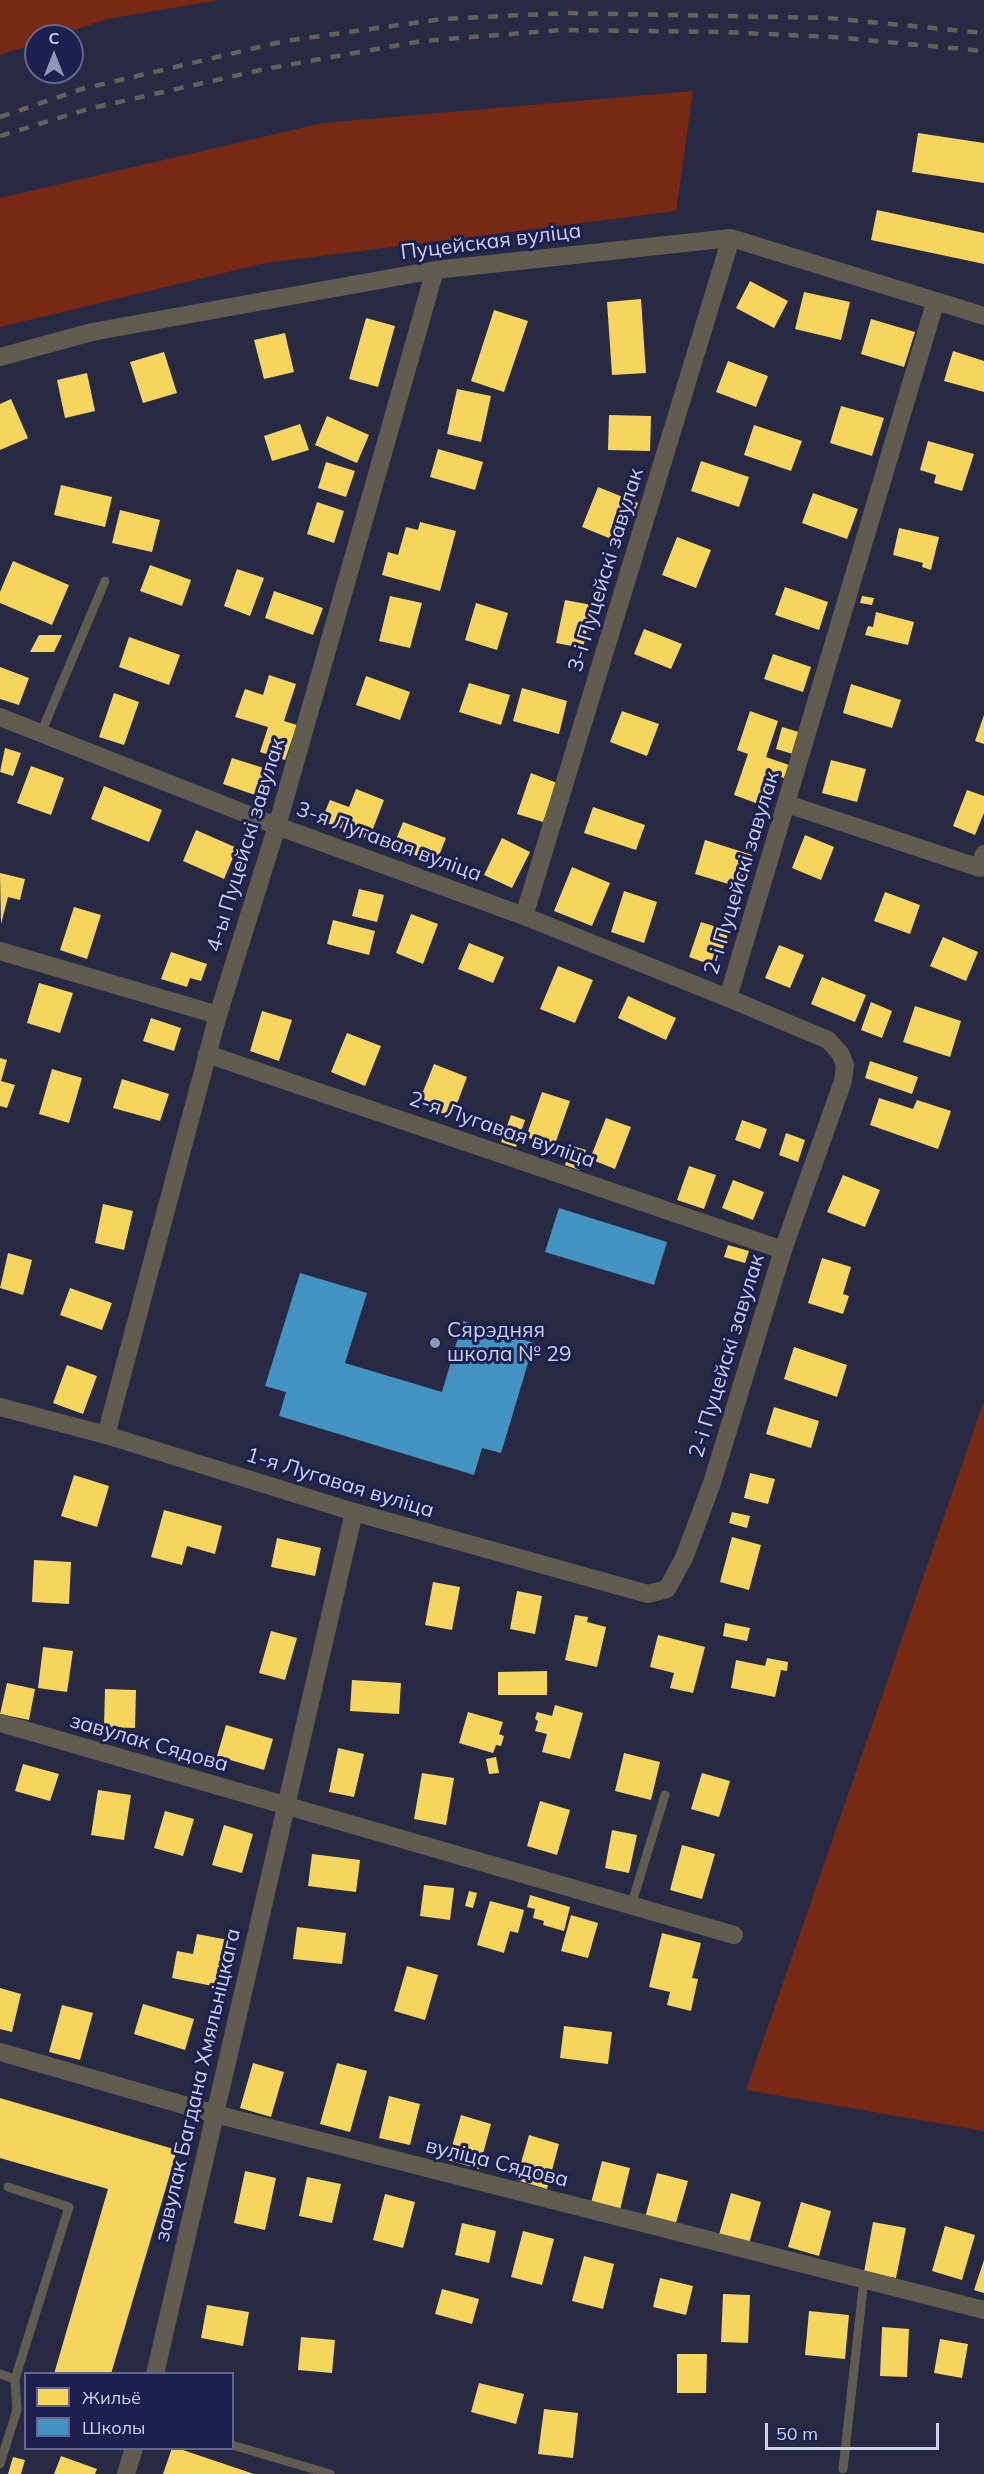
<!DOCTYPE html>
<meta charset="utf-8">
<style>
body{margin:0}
#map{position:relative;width:984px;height:2474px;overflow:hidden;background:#282a43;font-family:Mulish,sans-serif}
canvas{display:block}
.legend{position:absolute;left:24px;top:2372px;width:210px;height:78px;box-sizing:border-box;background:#1d204e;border:2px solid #63678e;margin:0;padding:8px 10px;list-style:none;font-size:18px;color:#cbd1ef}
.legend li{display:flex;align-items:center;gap:12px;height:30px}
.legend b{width:30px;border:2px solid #63678e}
.north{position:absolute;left:24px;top:24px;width:60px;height:60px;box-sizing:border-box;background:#1d204e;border:2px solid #63678e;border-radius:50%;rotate:0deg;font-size:16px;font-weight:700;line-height:24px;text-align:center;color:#cbd1ef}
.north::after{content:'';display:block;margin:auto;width:21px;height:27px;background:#9297b3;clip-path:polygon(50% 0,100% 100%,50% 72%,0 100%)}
.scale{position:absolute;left:765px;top:2423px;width:174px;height:27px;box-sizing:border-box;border:3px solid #cbd1ef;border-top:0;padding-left:8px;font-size:18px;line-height:21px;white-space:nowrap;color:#cbd1ef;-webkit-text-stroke:4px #1d204e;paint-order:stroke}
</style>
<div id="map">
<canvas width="984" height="2474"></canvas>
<ul class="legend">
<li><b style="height:16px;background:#f6d55c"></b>Жильё</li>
<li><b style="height:16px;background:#4393c3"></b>Школы</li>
</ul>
<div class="north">С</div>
<div class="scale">50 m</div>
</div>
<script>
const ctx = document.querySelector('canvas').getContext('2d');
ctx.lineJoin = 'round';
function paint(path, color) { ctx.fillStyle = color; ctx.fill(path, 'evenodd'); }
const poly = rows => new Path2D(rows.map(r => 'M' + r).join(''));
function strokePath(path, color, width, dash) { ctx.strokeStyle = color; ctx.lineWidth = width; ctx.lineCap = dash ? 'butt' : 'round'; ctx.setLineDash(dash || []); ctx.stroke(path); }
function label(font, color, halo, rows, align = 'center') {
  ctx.font = font + ' Mulish,sans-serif'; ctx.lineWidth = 6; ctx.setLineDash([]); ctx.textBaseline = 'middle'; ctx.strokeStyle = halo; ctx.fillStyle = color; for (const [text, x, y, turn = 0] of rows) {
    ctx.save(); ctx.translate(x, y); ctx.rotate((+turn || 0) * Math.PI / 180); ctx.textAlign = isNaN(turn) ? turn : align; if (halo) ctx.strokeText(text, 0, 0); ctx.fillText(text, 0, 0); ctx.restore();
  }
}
paint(poly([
 [0,0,219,0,107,19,57,36,36,36,36,43,0,55],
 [693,91,676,211,265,263,0,327,0,198,323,123],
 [984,1401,984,2131,746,2090]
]), '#782914');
paint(poly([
 [918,133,984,143,984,183,912,172],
 [877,210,984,233,984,264,871,240],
 [750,281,788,301,774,328,736,308],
 [804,292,850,302,841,340,795,329],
 [641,299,646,373,612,375,607,302],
 [494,310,528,321,504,392,471,381],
 [366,318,395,326,378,387,349,379],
 [871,319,915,332,904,367,861,354],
 [285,333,294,372,264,379,254,340],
 [953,351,984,361,984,392,944,381],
 [164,352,177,393,143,403,130,362],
 [728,361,768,376,756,407,716,392],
 [87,373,95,411,65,418,57,380],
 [457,389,491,396,481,442,447,434],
 [11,399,28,438,0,450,0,404],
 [841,406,884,418,872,456,830,443],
 [609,415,651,416,650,451,608,450],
 [327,416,369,435,357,463,315,445],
 [300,424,309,450,272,461,264,436],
 [754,425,802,441,791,471,744,455],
 [928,441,974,454,962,491,934,483,936,475,920,470],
 [438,449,483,462,475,490,430,477],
 [701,461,749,477,739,507,691,491],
 [326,462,355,471,346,497,318,488],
 [61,485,112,497,105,527,54,515],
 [598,487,638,503,621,543,582,527],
 [813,493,858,509,847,539,802,523],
 [317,502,344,511,334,543,307,534],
 [120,510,160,520,152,552,112,543],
 [420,522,456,531,440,591,382,575,388,552,398,555,406,527,418,530],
 [899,528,939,537,931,570,922,567,923,563,893,555],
 [677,537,711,550,696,588,662,575],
 [13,561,69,585,52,625,0,603,0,592],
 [150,565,191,580,182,606,140,591],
 [237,569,264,578,250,616,224,606],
 [785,587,828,602,819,630,775,615],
 [274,591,323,608,313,635,265,618],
 [390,596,422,603,410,648,379,641],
 [862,596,874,598,872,605,860,603],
 [565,600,592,605,583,648,556,643],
 [476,603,508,613,497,650,465,640],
 [876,612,914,622,908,645,865,635,868,626,873,627],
 [644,629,682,644,671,669,634,654],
 [39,635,62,635,54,652,30,652],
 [129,637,180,655,169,685,119,667],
 [773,654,811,667,803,692,764,679],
 [0,667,29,678,19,705,0,699],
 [269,675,296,684,284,721,297,725,285,760,260,752,268,727,235,717,245,689,263,695],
 [366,676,410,692,400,720,356,705],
 [469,683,510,695,501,725,459,712],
 [851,684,901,700,892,728,843,713],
 [522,688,567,701,559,734,513,721],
 [114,693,139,702,124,745,99,737],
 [622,711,659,724,647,756,610,742],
 [750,711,778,721,766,757,789,765,784,778,775,775,764,806,734,795,748,754,737,750],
 [984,715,984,744,975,741],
 [782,727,802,733,796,755,776,749],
 [5,748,21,753,13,776,0,772],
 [232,758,270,770,261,797,223,784],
 [831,760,866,769,857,802,822,793],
 [31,766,64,778,51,815,17,803],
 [531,773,557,783,543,822,517,814],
 [104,786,162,810,149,842,91,819],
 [356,789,384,800,369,839,321,821,330,800,349,807],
 [967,790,984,796,984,813,975,835,953,826],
 [593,807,645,825,636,850,584,833],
 [403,822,446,838,436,863,393,847],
 [196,830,237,848,224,879,183,861],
 [805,835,834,847,821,880,792,868],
 [502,838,530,852,512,888,484,875],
 [705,840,752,855,742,888,695,874],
 [572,867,610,883,592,926,554,911],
 [0,873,25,879,20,900,8,897,1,924],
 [359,889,384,895,377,922,352,916],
 [624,891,657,902,644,943,611,932],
 [885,892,920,905,910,934,874,921],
 [74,907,101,915,87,959,60,950],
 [411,914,438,924,423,964,396,953],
 [333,920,375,931,369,955,327,944],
 [701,922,729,931,717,967,689,957],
 [943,937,978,952,966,981,930,966],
 [469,943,504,957,493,983,458,969],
 [779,945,804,955,790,988,765,978],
 [171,952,207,964,201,981,190,978,187,987,161,979],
 [558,966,593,980,575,1023,540,1009],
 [822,977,866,995,855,1022,811,1004],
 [39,983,73,993,60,1033,27,1023],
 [628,996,676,1018,666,1040,618,1018],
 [871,1002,892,1011,882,1038,861,1030],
 [915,1006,961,1021,950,1057,903,1042],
 [262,1011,292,1020,279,1061,250,1051],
 [151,1018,181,1028,174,1051,143,1041],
 [347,1033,381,1046,365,1086,331,1072],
 [0,1058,7,1060,1,1081,15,1085,7,1108,0,1106],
 [870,1061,918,1077,912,1094,865,1078],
 [434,1064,467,1077,452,1117,418,1104],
 [52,1069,82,1078,69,1123,39,1114],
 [122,1079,169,1094,160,1121,113,1108],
 [542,1092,570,1101,554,1147,526,1137],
 [879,1098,913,1109,917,1100,951,1111,938,1149,870,1125],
 [511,1115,525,1120,516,1147,501,1142],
 [606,1118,631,1127,615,1169,590,1159],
 [742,1120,767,1129,760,1149,735,1140],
 [786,1133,805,1140,798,1162,779,1155],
 [572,1146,586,1150,579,1170,565,1165],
 [689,1166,716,1175,704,1209,677,1200],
 [843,1175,880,1190,865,1227,827,1212],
 [733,1180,764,1192,753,1220,722,1208],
 [103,1204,133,1211,124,1250,95,1243],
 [728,1245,749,1251,745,1263,724,1257],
 [8,1253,32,1260,23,1295,0,1288],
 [822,1258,851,1267,843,1294,849,1296,843,1314,808,1303],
 [70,1288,112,1303,102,1330,60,1315],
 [794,1347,847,1365,837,1397,784,1379],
 [67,1365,97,1376,83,1414,53,1403],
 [774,1407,819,1421,811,1448,766,1434],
 [750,1473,775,1479,768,1504,744,1498],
 [74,1475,109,1486,97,1527,61,1516],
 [164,1510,222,1526,215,1554,187,1546,182,1565,151,1557],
 [732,1512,750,1516,747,1528,729,1523],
 [732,1537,761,1545,749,1590,720,1582],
 [277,1538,321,1548,315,1576,271,1567],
 [34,1560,71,1562,69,1604,32,1602],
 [433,1582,460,1587,452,1630,425,1625],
 [517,1591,542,1596,535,1634,510,1629],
 [575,1615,588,1617,587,1622,606,1627,597,1667,565,1660],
 [725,1623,750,1628,747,1641,723,1636],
 [271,1631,297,1638,285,1680,259,1673],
 [658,1635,705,1647,693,1693,670,1688,674,1673,650,1667],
 [43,1647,73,1651,67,1692,38,1688],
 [767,1658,788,1662,787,1671,781,1670,775,1697,731,1688,736,1660,765,1666],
 [547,1671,547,1695,498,1695,498,1672],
 [352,1680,401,1683,399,1714,350,1711],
 [7,1683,35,1689,29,1720,0,1714],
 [105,1689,136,1690,135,1728,104,1727],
 [555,1705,583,1713,570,1759,542,1752,547,1734,535,1731,538,1721,535,1719,537,1712,552,1716],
 [468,1712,503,1722,499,1734,504,1736,501,1746,496,1745,493,1753,459,1743],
 [226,1725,273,1739,264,1770,217,1756],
 [338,1748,364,1754,354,1797,329,1792],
 [624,1753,660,1762,651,1800,615,1791],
 [496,1757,499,1773,489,1774,486,1759],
 [23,1764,59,1774,50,1801,15,1791],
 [422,1773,454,1778,446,1825,414,1819],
 [702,1773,730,1781,719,1817,691,1809],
 [98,1790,131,1795,124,1840,91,1835],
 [540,1801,570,1810,557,1855,527,1846],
 [165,1811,194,1819,183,1856,154,1848],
 [224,1825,253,1834,242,1873,212,1865],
 [612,1830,637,1835,629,1873,605,1868],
 [682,1845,715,1854,702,1899,670,1890],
 [312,1854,360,1860,356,1892,308,1886],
 [424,1885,454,1888,450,1920,420,1916],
 [469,1891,477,1893,473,1908,465,1906],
 [530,1895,570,1907,564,1931,543,1925,544,1921,533,1918,535,1909,527,1907],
 [490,1901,524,1910,518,1933,510,1931,504,1953,477,1945],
 [571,1915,598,1923,588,1958,561,1951],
 [297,1927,346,1933,342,1964,293,1959],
 [662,1933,701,1943,692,1978,698,1979,691,2011,667,2005,670,1992,649,1987],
 [197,1934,228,1940,218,1987,172,1978,177,1951,193,1954],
 [407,1966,438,1975,425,2020,394,2011],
 [0,1988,21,1994,12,2032,0,2029],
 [143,2004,194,2019,185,2050,134,2034],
 [62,2005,93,2013,80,2060,49,2052],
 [564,2026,612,2032,608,2064,560,2058],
 [253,2063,284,2072,271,2117,240,2108],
 [337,2063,367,2071,350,2132,320,2124],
 [389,2096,420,2104,410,2145,379,2138],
 [0,2098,177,2150,111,2374,54,2374,108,2189,0,2158],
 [461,2115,491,2124,479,2169,448,2160],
 [529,2135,559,2144,547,2189,516,2180],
 [602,2161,630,2168,620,2210,591,2203],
 [245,2171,276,2178,265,2230,234,2223],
 [657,2173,688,2181,675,2226,645,2218],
 [307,2177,341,2184,332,2223,299,2216],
 [731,2193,761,2202,748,2247,718,2238],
 [385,2194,415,2202,403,2248,373,2240],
 [801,2202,831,2211,819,2256,788,2247],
 [873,2222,906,2228,896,2278,864,2272],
 [462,2223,496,2231,489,2263,455,2255],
 [945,2226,975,2235,962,2280,932,2271],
 [523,2231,554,2239,542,2285,511,2277],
 [584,2256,614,2264,603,2309,572,2301],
 [984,2260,984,2293,974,2290],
 [660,2278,693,2286,686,2315,653,2307],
 [442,2289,479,2299,472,2324,435,2314],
 [723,2294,750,2295,748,2343,721,2342],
 [207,2305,249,2312,243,2346,201,2338],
 [809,2311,849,2315,845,2359,805,2355],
 [882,2327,909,2329,907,2377,880,2376],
 [301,2337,335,2340,332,2373,298,2370],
 [940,2339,968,2344,962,2378,934,2373],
 [677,2354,707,2354,706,2393,677,2393],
 [479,2383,524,2394,516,2424,471,2412],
 [544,2409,578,2413,573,2458,538,2454],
 [172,2448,177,2448,254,2474,163,2474],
 [61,2456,97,2469,95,2474,54,2474],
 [13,2457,25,2460,21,2474,8,2474]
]), '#f6d55c');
paint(poly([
 [559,1208,667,1242,654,1285,545,1252],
 [300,1273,367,1293,345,1363,442,1392,463,1321,534,1343,501,1453,482,1448,474,1475,279,1416,286,1392,265,1386]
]), '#4393c3');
strokePath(poly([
 [41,733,105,581],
 [631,1906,665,1795],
 [0,2374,15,2379,69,2207,8,2187],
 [232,2445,330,2474],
 [0,2464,17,2410,15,2379],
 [843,2469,864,2279]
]), '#605d50', 9);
strokePath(poly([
 [0,357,92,332,435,270,731,238,984,316],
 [0,717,277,826,524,916,728,998],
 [787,804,980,868,984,854],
 [524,916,731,238],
 [0,951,218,1015],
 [207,1054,783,1250],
 [0,1407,106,1435,354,1512,648,1594,667,1589,684,1558,712,1483,783,1250,843,1081,845,1065,840,1053,828,1040,728,998,935,303],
 [106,1435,218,1015,277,826,435,270],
 [0,1723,734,1935],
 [0,2052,215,2114,984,2310],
 [155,2374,354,1512],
 [126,2474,134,2448]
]), '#605d50', 18);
strokePath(poly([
 [0,117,82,89,285,41,442,19,567,13,829,18,984,33],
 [0,136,88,109,265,69,422,41,561,30,722,32,833,37,984,51]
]), '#64615c', 4.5, [10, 10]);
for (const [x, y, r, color] of [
 [435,1343,6,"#9297b3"]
]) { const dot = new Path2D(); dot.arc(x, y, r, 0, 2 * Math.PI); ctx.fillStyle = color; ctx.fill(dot); strokePath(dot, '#1d204e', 2); }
label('21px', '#cbd1ef', '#1d204e', [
 ["Пуцейская вуліца",491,242,-7],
 ["3-і Пуцейскі завулак",606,570,-73],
 ["3-я Лугавая вуліца",389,842,20],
 ["4-ы Пуцейскі завулак",246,845,-73],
 ["2-і Пуцейскі завулак",742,873,-73],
 ["2-я Лугавая вуліца",502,1130,19],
 ["2-і Пуцейскі завулак",727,1356,-73],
 ["1-я Лугавая вуліца",340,1483,17],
 ["завулак Сядова",149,1743,16],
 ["завулак Багдана Хмяльніцкага",198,2085,-77],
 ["вуліца Сядова",497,2163,14]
]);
label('21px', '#cbd1ef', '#1d204e', [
 ["Сярэдняя",447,1331],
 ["школа № 29",447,1355]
], 'left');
</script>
